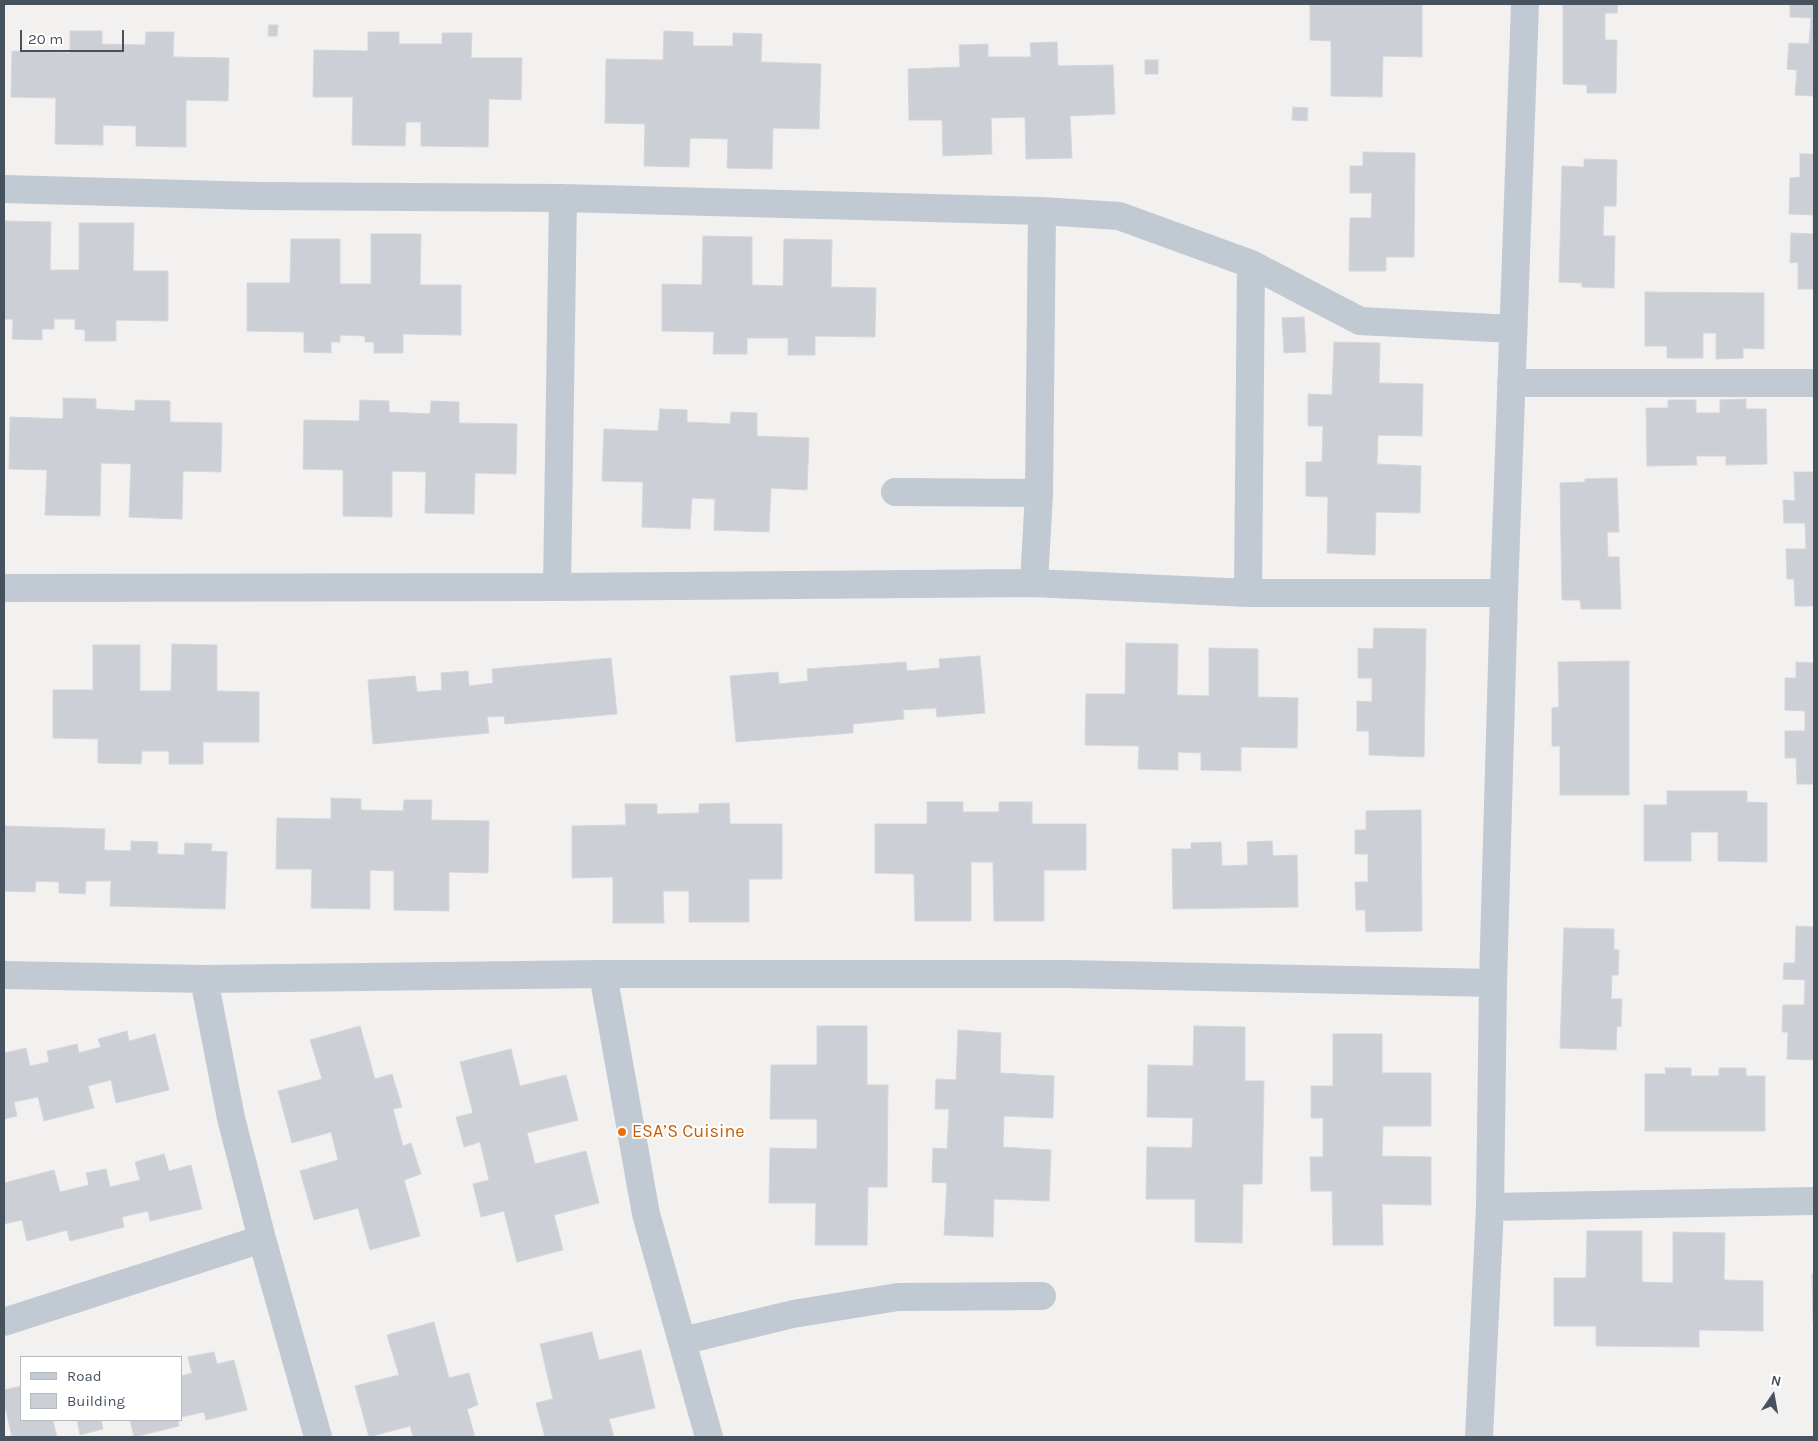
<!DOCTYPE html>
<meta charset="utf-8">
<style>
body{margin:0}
#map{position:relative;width:1818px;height:1441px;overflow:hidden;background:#f3f0f0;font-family:Karla,sans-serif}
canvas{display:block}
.frame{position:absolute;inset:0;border:5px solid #47525f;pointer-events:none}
.legend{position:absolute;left:20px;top:1356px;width:162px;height:65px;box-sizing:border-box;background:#fff;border:1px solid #b5babf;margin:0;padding:6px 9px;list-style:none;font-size:15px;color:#47525f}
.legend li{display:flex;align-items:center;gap:10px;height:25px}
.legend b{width:25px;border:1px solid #b5babf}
.north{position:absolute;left:1748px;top:1371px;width:50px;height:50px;-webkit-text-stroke:4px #fff;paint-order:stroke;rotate:12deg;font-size:14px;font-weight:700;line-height:20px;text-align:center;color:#47525f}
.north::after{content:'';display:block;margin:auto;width:18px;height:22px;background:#47525f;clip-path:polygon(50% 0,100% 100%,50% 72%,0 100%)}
.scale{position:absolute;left:20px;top:30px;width:104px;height:22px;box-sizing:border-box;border:2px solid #47525f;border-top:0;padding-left:6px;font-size:15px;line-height:18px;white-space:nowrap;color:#47525f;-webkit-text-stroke:4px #fff;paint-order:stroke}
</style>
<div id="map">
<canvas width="1818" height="1441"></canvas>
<div class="frame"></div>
<ul class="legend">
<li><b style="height:6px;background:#c1c9d2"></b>Road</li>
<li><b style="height:14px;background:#cccfd5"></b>Building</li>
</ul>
<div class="north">N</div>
<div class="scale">20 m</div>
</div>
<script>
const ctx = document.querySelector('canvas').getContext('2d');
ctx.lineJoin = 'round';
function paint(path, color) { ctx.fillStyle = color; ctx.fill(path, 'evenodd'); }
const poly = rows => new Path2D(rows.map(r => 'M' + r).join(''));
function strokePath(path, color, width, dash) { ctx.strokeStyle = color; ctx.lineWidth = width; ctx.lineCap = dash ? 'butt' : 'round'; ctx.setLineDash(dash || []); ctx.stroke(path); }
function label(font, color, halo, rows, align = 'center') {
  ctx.font = font + ' Karla,sans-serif'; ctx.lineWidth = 4; ctx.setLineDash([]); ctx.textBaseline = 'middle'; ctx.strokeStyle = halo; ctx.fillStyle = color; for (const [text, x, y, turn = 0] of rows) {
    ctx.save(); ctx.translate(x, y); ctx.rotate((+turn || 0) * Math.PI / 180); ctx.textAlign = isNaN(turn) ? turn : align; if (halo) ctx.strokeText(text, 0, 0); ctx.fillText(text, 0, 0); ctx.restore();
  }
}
const building = poly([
 [1324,4,1422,5,1422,57,1383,56,1382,97,1331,96,1331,41,1310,40,1310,5,1324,5,1324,4],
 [1563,4,1618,4,1617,13,1605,13,1605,40,1617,40,1616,93,1587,93,1587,85,1563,84,1563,4],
 [1790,4,1814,4,1814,96,1795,95,1797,70,1787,69,1789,43,1809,44,1811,18,1790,17,1790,4],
 [269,25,278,25,277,36,268,36,269,25],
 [70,31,102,31,102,44,145,45,146,32,174,32,173,57,229,58,228,101,186,100,186,147,136,146,136,126,103,125,103,145,55,144,56,98,11,97,12,51,70,53,70,31],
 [664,31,693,32,693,46,733,46,733,33,762,34,761,62,821,64,819,129,773,128,772,169,727,168,728,139,690,138,689,167,644,166,645,124,605,123,606,59,663,60,664,31],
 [368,32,399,32,399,44,442,44,442,33,472,33,471,58,522,58,521,100,489,99,488,147,421,146,421,122,406,122,405,146,352,145,353,97,313,97,314,50,368,51,368,32],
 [1057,42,1058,66,1113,65,1115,114,1070,116,1072,158,1026,159,1025,117,991,118,992,154,943,156,942,120,909,120,908,69,960,67,959,45,988,44,988,57,1031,57,1030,43,1057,42],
 [1145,60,1158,60,1158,74,1145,74,1145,60],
 [1293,107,1308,108,1307,121,1292,120,1293,107],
 [1363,152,1415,153,1414,257,1386,257,1386,271,1349,271,1350,218,1371,218,1372,193,1350,193,1350,166,1363,166,1363,152],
 [1800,154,1814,154,1814,289,1798,289,1798,262,1790,263,1791,233,1813,234,1813,215,1789,214,1790,178,1800,177,1800,154],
 [1584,159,1617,160,1616,206,1604,206,1603,236,1615,236,1614,288,1582,287,1582,283,1559,282,1562,166,1584,167,1584,159],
 [4,221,51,222,50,270,79,270,79,223,134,223,133,271,168,271,168,321,116,320,116,341,85,341,85,330,75,329,75,319,54,319,54,329,42,329,42,340,12,339,13,319,4,319,4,221],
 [371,234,421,234,420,285,461,285,461,335,403,334,403,353,374,353,374,342,365,342,365,336,340,335,340,342,331,342,331,353,304,352,304,332,247,331,247,283,290,283,291,239,340,239,340,284,371,284,371,234],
 [703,236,752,237,752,285,783,286,784,239,832,240,831,287,876,288,875,337,815,336,815,355,788,355,788,338,747,338,747,354,713,354,714,332,662,331,662,284,702,285,703,236],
 [1645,292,1764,293,1764,349,1743,348,1743,358,1716,359,1716,333,1703,333,1703,358,1667,358,1667,346,1645,346,1645,292],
 [1304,317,1306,352,1284,353,1282,318,1304,317],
 [1334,342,1380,343,1379,383,1423,384,1422,436,1378,435,1377,464,1421,466,1420,513,1376,512,1375,555,1327,553,1328,497,1306,496,1306,462,1322,462,1323,426,1308,426,1308,394,1332,395,1334,342],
 [63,398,96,399,96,409,135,411,135,400,170,401,170,422,222,423,221,472,183,471,182,519,129,517,131,464,101,463,100,516,45,515,47,470,9,469,10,417,63,419,63,398],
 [1746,399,1746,409,1766,409,1767,464,1726,465,1726,456,1696,456,1697,465,1647,466,1646,408,1668,408,1668,400,1696,400,1696,413,1720,413,1720,400,1746,399],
 [360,400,389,401,389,412,430,414,431,401,459,402,459,423,517,424,516,474,475,473,474,514,425,513,426,472,392,471,392,517,343,516,343,470,303,469,304,420,359,421,360,400],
 [660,409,687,410,687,422,730,424,731,412,757,413,757,436,809,438,807,490,771,488,769,532,714,530,715,499,692,498,690,529,642,527,643,482,602,481,604,429,658,431,660,409],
 [1794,472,1814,472,1814,606,1795,606,1794,579,1787,579,1786,549,1806,549,1805,523,1784,523,1783,500,1795,501,1794,472],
 [1617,478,1619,532,1607,532,1608,557,1619,557,1621,609,1581,609,1580,600,1562,600,1560,483,1585,482,1585,479,1617,478],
 [1374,628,1426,629,1424,757,1369,755,1369,731,1357,731,1357,701,1372,702,1372,678,1358,678,1358,648,1373,649,1374,628],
 [1126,643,1178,644,1177,695,1209,696,1209,648,1258,649,1258,697,1298,698,1297,748,1241,747,1241,771,1201,770,1201,753,1178,752,1178,770,1138,769,1139,746,1085,745,1086,694,1125,694,1126,643],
 [172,644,217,645,217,691,259,692,259,742,203,742,203,764,169,764,169,751,142,751,141,764,98,763,98,739,53,738,53,690,93,690,93,645,140,645,140,691,171,691,172,644],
 [980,656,985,713,937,717,936,708,903,710,904,719,853,724,853,733,736,742,730,676,778,672,779,684,808,681,807,669,906,662,907,671,940,668,939,659,980,656],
 [611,658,617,714,505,724,504,716,487,717,489,733,373,744,368,680,415,676,417,692,442,690,441,673,468,671,469,686,493,683,492,669,611,658],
 [1629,661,1629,795,1560,795,1560,746,1552,746,1552,708,1559,707,1558,662,1629,661],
 [1796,662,1814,663,1814,784,1797,784,1796,758,1785,758,1785,731,1805,731,1805,711,1785,710,1785,678,1796,678,1796,662],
 [1667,791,1747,791,1747,802,1767,803,1767,862,1718,861,1718,832,1691,832,1691,861,1644,861,1644,805,1667,805,1667,791],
 [331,798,361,799,361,810,403,811,404,800,432,800,431,820,489,821,488,873,449,872,449,911,394,910,394,871,370,870,370,909,311,908,312,869,276,869,277,818,331,819,331,798],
 [927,802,963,802,963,812,999,812,999,802,1032,802,1032,824,1086,824,1086,870,1044,870,1044,921,994,921,993,862,971,862,971,921,915,921,914,874,875,873,875,824,927,824,927,802],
 [729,803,730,824,782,824,782,879,749,879,749,922,689,922,689,891,663,891,664,923,613,923,613,877,572,878,572,826,626,825,625,804,657,804,657,814,699,813,699,804,729,803],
 [1421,810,1422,931,1366,932,1365,910,1356,910,1355,882,1368,882,1368,854,1355,854,1355,830,1366,830,1366,811,1421,810],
 [4,826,105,829,104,850,131,851,131,841,158,842,157,854,184,855,185,843,212,844,211,851,227,852,225,909,110,906,111,881,86,881,85,894,59,893,59,882,36,881,35,892,4,891,4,826],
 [1272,841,1273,856,1297,855,1298,907,1173,909,1172,849,1191,849,1191,843,1221,842,1222,866,1248,865,1247,842,1272,841],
 [1796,926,1814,927,1814,1060,1787,1059,1788,1032,1782,1032,1783,1005,1804,1005,1805,980,1783,979,1784,963,1795,963,1796,926],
 [1564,928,1614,929,1614,950,1619,950,1618,975,1612,975,1611,999,1622,999,1621,1027,1617,1026,1616,1050,1560,1048,1564,928],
 [360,1026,375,1079,392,1074,402,1107,393,1109,403,1146,411,1143,421,1174,404,1180,420,1236,370,1250,358,1208,314,1220,300,1171,338,1160,331,1132,292,1143,278,1091,322,1079,310,1040,360,1026],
 [817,1026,867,1026,867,1085,888,1085,887,1187,868,1187,867,1245,815,1245,816,1203,769,1203,770,1148,817,1149,817,1119,770,1119,771,1065,817,1065,817,1026],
 [1194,1026,1245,1027,1245,1081,1264,1081,1262,1184,1243,1184,1242,1243,1195,1242,1195,1199,1146,1199,1147,1147,1192,1148,1193,1118,1147,1117,1148,1065,1193,1066,1194,1026],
 [958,1030,1001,1033,1000,1073,1054,1076,1053,1118,1004,1116,1003,1147,1051,1150,1049,1201,994,1199,993,1237,944,1235,947,1183,932,1182,933,1148,947,1149,949,1109,935,1109,936,1079,956,1080,958,1030],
 [127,1031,129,1041,155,1034,169,1090,116,1103,111,1080,88,1086,94,1108,44,1121,38,1097,14,1102,17,1116,4,1119,4,1053,26,1048,30,1066,49,1062,47,1051,77,1044,79,1053,101,1047,98,1039,127,1031],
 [1333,1034,1382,1034,1382,1073,1431,1073,1431,1126,1383,1126,1382,1156,1431,1157,1431,1205,1382,1204,1383,1245,1333,1245,1332,1191,1311,1191,1310,1157,1323,1157,1323,1118,1311,1118,1311,1086,1333,1086,1333,1034],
 [511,1049,520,1086,566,1075,578,1120,527,1133,535,1164,586,1151,599,1203,554,1215,563,1250,517,1262,504,1211,481,1217,473,1184,489,1180,480,1142,464,1147,456,1117,473,1113,460,1062,511,1049],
 [1665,1068,1691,1068,1691,1076,1719,1076,1719,1068,1746,1068,1746,1076,1765,1076,1765,1131,1645,1131,1645,1074,1666,1074,1665,1068],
 [164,1154,169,1171,191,1165,202,1209,150,1221,148,1211,122,1217,124,1227,70,1241,67,1230,27,1241,22,1220,4,1224,4,1183,54,1170,60,1192,89,1185,86,1173,106,1169,110,1187,140,1180,135,1162,164,1154],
 [1587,1231,1642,1231,1642,1282,1673,1283,1673,1232,1725,1233,1724,1280,1763,1281,1763,1331,1699,1330,1699,1347,1596,1346,1596,1326,1554,1326,1554,1278,1586,1278,1587,1231],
 [1812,1274,1814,1274,1814,1322,1813,1322,1812,1274],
 [434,1322,449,1378,469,1373,478,1405,467,1409,475,1437,413,1437,410,1426,369,1437,355,1386,399,1375,387,1335,434,1322],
 [592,1332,599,1360,641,1350,655,1408,609,1419,614,1437,545,1437,536,1403,553,1399,540,1344,592,1332],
 [214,1352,217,1364,234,1360,247,1410,206,1420,204,1412,181,1417,181,1376,192,1373,188,1357,214,1352],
 [21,1386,21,1420,58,1420,53,1421,57,1437,12,1437,4,1402,4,1390,21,1386],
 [77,1420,103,1420,101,1420,103,1429,80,1435,77,1420],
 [130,1420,178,1420,179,1426,134,1437,130,1420]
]);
paint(building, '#cccfd5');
strokePath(building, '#d4d6dc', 1);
strokePath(poly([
 [4,189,258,196,563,198,1042,211,1119,216,1251,264,1360,321,1513,329],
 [1511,383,1814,383],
 [895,492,1039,493],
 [1034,583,1039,493,1042,211],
 [557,587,563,198],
 [4,588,557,587,1034,583,1248,593,1504,593],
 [1248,593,1251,264],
 [603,974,646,1214,709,1437],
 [4,975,204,979,603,974,1066,974,1493,983],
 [204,979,231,1118,262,1239,318,1437],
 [1490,1207,1814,1201],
 [4,1322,262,1239],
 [682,1341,793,1314,898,1297,1042,1296],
 [1479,1437,1490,1207,1493,983,1504,593,1525,4]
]), '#c1c9d2', 28);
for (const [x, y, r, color] of [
 [622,1132,5,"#e8710a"]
]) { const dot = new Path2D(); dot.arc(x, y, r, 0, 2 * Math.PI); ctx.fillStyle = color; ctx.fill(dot); strokePath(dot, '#fff', 2); }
label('18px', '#c56008', '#fff', [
 ["ESA’S Cuisine",632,1132]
], 'left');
</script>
